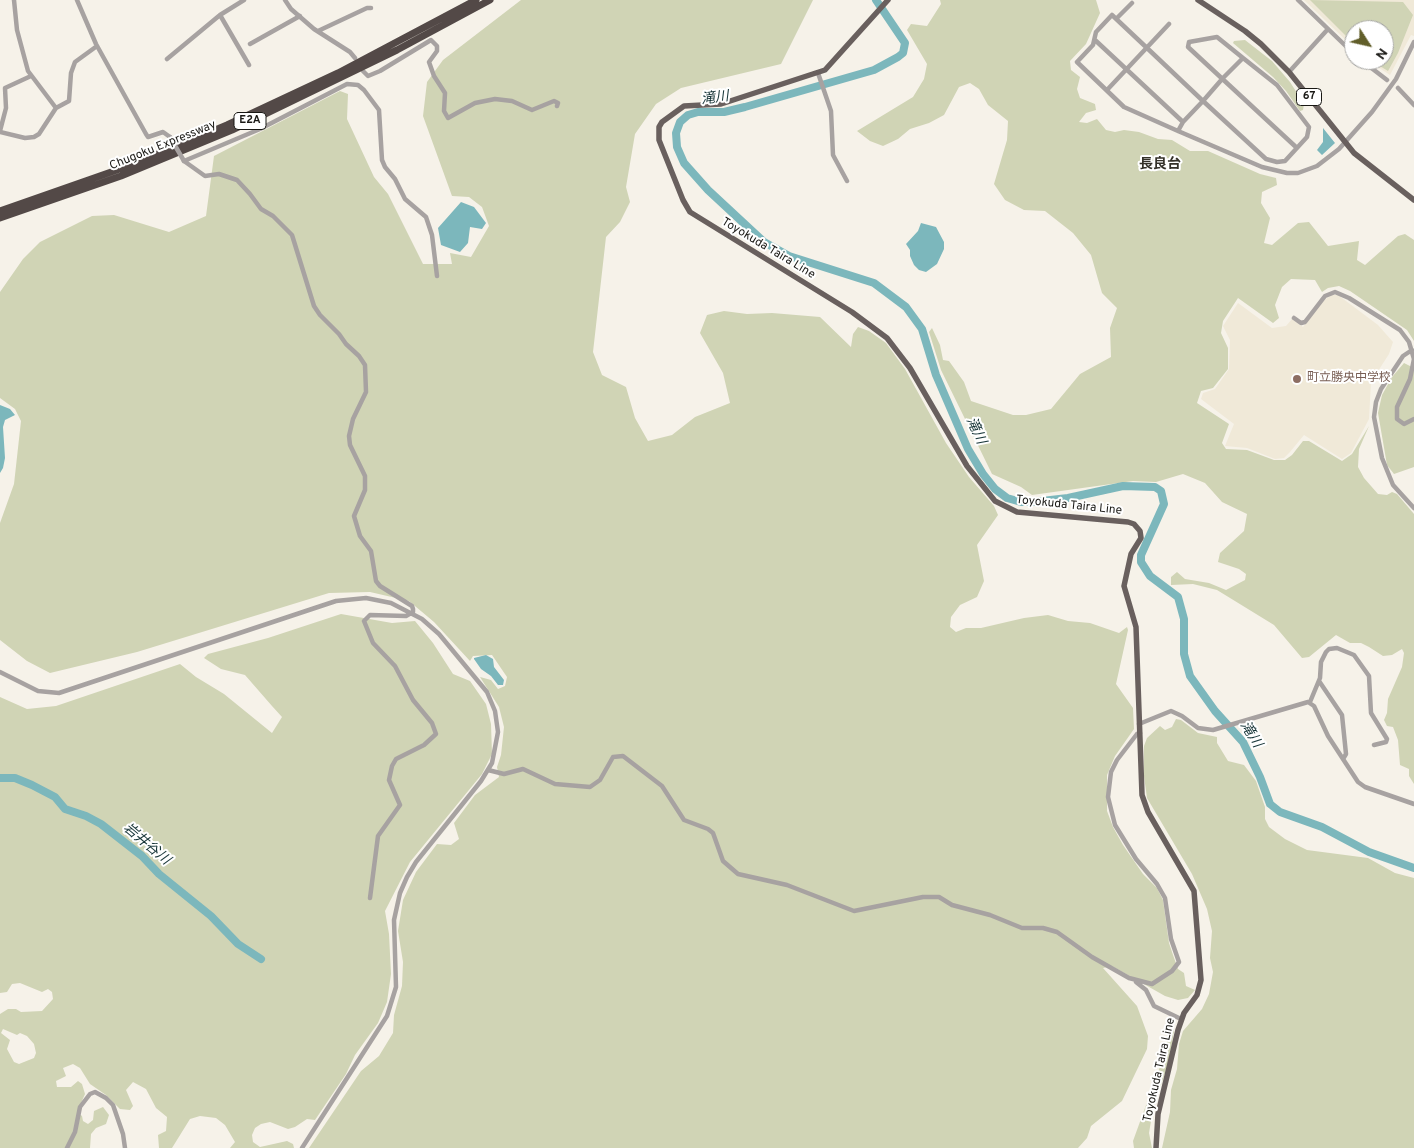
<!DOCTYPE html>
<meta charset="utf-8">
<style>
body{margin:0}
#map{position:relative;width:1414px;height:1148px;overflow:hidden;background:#f6f2e9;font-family:Overpass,sans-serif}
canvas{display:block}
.north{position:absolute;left:1344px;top:20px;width:50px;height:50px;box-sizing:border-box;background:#fff;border:1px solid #a3a3a1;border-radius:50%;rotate:125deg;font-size:14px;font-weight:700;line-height:20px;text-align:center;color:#191814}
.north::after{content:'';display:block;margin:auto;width:18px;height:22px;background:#615e2a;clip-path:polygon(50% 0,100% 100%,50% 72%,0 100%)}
</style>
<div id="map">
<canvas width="1414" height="1148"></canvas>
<div class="north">N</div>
</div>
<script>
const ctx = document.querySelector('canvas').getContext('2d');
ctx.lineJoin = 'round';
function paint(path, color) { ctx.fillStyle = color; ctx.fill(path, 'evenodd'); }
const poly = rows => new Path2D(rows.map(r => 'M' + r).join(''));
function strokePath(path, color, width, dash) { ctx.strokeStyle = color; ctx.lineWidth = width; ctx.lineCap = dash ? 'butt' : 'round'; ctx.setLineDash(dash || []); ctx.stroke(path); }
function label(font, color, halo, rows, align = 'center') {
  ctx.font = font + ' Overpass,"Noto Sans JP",sans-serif'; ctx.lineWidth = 4; ctx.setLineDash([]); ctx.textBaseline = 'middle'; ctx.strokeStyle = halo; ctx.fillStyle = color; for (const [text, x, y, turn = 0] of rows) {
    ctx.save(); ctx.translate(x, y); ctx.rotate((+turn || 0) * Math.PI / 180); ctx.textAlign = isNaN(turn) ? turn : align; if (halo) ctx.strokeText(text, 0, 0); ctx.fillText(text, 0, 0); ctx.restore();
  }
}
paint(poly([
 [1304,0,1414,0,1414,36,1411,35,1390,75,1367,60,1384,60,1384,30,1354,30,1354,48],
 [1331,295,1338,295,1378,325,1393,342,1389,354,1371,382,1369,419,1351,453,1342,459,1304,435,1290,452,1284,458,1275,459,1247,448,1225,446,1234,424,1201,399,1203,393,1215,389,1229,369,1230,340,1223,326,1238,303,1272,328,1286,326,1292,319,1303,327,1322,302]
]), '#f0e9d8');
paint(poly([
 [521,0,813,0,781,64,681,88,656,104,635,134,626,187,630,202,620,222,606,237,593,352,602,375,626,387,635,418,648,441,672,435,695,417,730,403,723,373,700,333,707,315,724,311,747,314,772,313,820,317,851,347,853,334,858,327,869,331,886,343,905,369,946,443,969,477,994,506,998,515,977,545,984,581,977,597,960,605,951,617,950,627,956,632,966,628,981,628,1024,618,1048,615,1068,621,1090,623,1119,633,1127,627,1128,630,1116,684,1133,708,1134,729,1115,756,1107,775,1107,811,1113,827,1123,845,1143,874,1157,888,1163,900,1169,943,1173,955,1178,969,1184,973,1186,986,1195,990,1188,998,1178,1000,1165,996,1112,966,1103,968,1137,1006,1148,1036,1147,1049,1122,1101,1091,1126,1087,1138,1078,1148,309,1148,361,1071,379,1056,393,1033,394,1015,402,986,403,962,398,931,403,900,416,872,437,844,451,845,459,839,454,823,475,795,499,777,497,767,501,755,504,727,499,707,480,677,491,680,498,689,505,686,507,677,492,655,473,656,470,661,434,622,409,601,370,592,329,593,137,652,50,673,27,661,0,640,0,523,14,484,21,421,15,409,0,398,0,292,23,259,40,242,92,216,114,215,169,232,206,216,214,156,340,91,348,94,347,119,374,177,388,194,423,264,452,264,450,253,471,257,489,226,482,207,469,197,452,196,423,116,427,82,443,60],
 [940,0,1096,0,1100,13,1086,44,1070,61,1071,70,1080,77,1077,89,1080,98,1095,104,1096,110,1086,113,1079,122,1087,123,1097,119,1106,130,1115,132,1124,130,1139,132,1158,139,1172,140,1190,151,1208,151,1260,174,1276,178,1277,185,1262,192,1261,203,1270,218,1264,243,1272,245,1298,223,1309,222,1328,246,1359,241,1357,260,1365,265,1398,236,1405,234,1414,240,1414,341,1407,330,1350,291,1339,286,1328,288,1322,292,1315,280,1291,279,1282,287,1275,305,1279,318,1273,323,1238,298,1223,321,1221,333,1228,348,1228,369,1213,388,1201,391,1197,403,1229,424,1222,443,1226,449,1247,450,1274,460,1285,460,1292,455,1303,441,1309,441,1342,461,1352,454,1369,426,1359,449,1358,467,1364,478,1378,494,1387,495,1392,492,1397,494,1414,514,1414,784,1409,776,1409,769,1400,765,1398,740,1393,727,1387,726,1384,720,1387,713,1388,699,1402,667,1404,653,1402,649,1392,655,1383,656,1369,647,1361,643,1350,643,1336,635,1309,657,1302,658,1274,625,1217,590,1193,584,1171,585,1171,577,1177,572,1185,579,1209,583,1226,590,1245,580,1246,574,1239,569,1218,562,1220,553,1244,531,1247,514,1222,502,1205,483,1183,474,1156,482,1133,481,1032,495,1021,487,992,474,941,370,929,332,932,328,940,345,943,360,949,361,964,382,971,401,1013,415,1026,415,1051,409,1080,374,1111,357,1110,328,1117,308,1102,293,1091,255,1073,233,1045,211,1024,210,1005,200,994,184,1007,140,1008,121,988,105,979,89,970,83,959,87,944,115,929,123,910,129,898,139,883,146,870,141,857,131,913,97,924,79,927,64,907,30,911,24,927,26,941,4],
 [1310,0,1403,2,1413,15,1398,53,1388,71,1370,60,1384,60,1384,30,1354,30,1354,44],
 [1245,40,1272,61,1290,82,1304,104,1303,110,1300,111,1286,91,1273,77,1233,43,1234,41],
 [1404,363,1410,366,1414,365,1414,467,1394,474,1387,465,1378,413,1382,395,1392,377],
 [341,614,392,623,415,621,433,643,453,674,470,681,486,704,491,724,492,754,482,774,410,862,385,911,389,934,391,974,387,1002,378,1023,355,1055,346,1074,315,1120,307,1119,295,1127,288,1129,270,1122,261,1124,255,1128,252,1135,253,1142,260,1147,287,1141,293,1144,294,1148,230,1148,235,1142,225,1125,216,1118,200,1116,190,1119,172,1148,159,1148,158,1135,166,1131,167,1117,156,1108,146,1089,133,1082,126,1090,133,1106,130,1110,120,1109,106,1095,90,1084,80,1068,73,1064,63,1068,66,1076,56,1081,57,1087,71,1087,78,1081,82,1084,85,1094,77,1112,82,1116,83,1121,88,1124,93,1120,94,1111,103,1107,109,1115,106,1124,96,1128,91,1134,90,1148,0,1148,0,1014,8,1009,16,1009,21,1012,42,1011,53,999,52,992,48,989,42,992,20,983,12,984,7,992,0,993,0,697,27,709,56,706,180,664,196,677,224,694,272,733,282,717,272,706,245,675,221,669,204,658,208,654,268,638],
 [3,1029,17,1035,20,1033,27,1036,34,1044,36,1053,34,1058,19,1064,14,1062,7,1049,10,1040,1,1033],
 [1176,719,1181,720,1198,733,1217,737,1217,743,1228,761,1244,765,1256,781,1265,807,1265,819,1269,827,1285,839,1307,850,1368,858,1395,873,1414,878,1414,1148,1162,1148,1170,1112,1171,1090,1177,1069,1179,1044,1183,1031,1202,1009,1209,994,1213,972,1210,958,1212,931,1207,909,1192,874,1147,798,1144,776,1144,746,1147,738,1160,726,1165,730,1172,727],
 [1171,1025,1174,1031,1169,1061,1153,1109,1149,1133,1152,1148,1134,1148,1133,1141,1162,1061,1167,1041,1168,1029]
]), '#d0d4b5');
paint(poly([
 [1323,128,1335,143,1322,155,1317,150,1323,142],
 [461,202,474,207,486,223,482,229,470,227,468,243,460,252,441,245,438,228],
 [921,223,936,227,944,242,944,249,937,264,926,272,919,270,914,265,910,256,910,250,906,244,918,231],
 [0,405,10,409,15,415,5,420,3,427,5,458,3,468,0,473],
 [486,655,493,659,494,667,504,680,503,685,498,685,491,676,481,669,474,659,474,658]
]), '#7cb7bc');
strokePath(poly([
 [876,0,905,43,903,53,898,57,874,70,745,107,724,112,698,112,688,115,680,122,676,133,677,147,684,163,708,190,764,242,789,256,874,283,906,307,922,329,936,375,968,449,983,474,995,489,1007,498,1021,502,1033,502,1068,498,1123,486,1155,487,1161,491,1164,504,1141,555,1141,562,1150,576,1178,597,1184,619,1184,654,1190,676,1215,711,1243,742,1260,777,1270,804,1280,812,1322,827,1369,852,1414,868],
 [0,778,15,778,32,785,55,797,65,809,86,816,101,824,142,856,159,874,211,916,238,944,261,959]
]), '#7cb7bc', 8);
strokePath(poly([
 [14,0,17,30,28,71,56,108],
 [77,0,96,44,146,134,148,137,163,132,170,137],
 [285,0,291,9,314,29,350,52,355,58],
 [1298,0,1354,54],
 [220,15,249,65],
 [1116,19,1132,3],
 [318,31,367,8,371,8],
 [1095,40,1183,122],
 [250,44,300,16],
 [1243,58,1217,37,1189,42,1188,47,1297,148],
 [167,59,220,15,244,0],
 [1361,60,1387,80],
 [363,71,368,76,380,71,431,40,437,46,437,51,429,62,434,76,445,93,444,111,448,118,475,103,495,99,512,101,532,110,554,101,558,103,557,106],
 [1289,72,1328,29],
 [818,73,831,111,833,155,847,181],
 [1398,88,1414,105],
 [1107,90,1169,24],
 [0,131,6,108,5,88,31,76],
 [1178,131,1183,122,1203,101,1223,78,1243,58,1277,85,1309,127,1307,137,1285,161,1277,162,1266,159,1203,101,1147,48,1112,15,1096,32,1093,45,1077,62,1124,107,1178,131,1262,167,1287,173,1298,173,1317,166,1339,149,1372,112,1396,79,1414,42],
 [0,132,25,138,34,137,39,134,56,108,69,101,71,73,75,62,97,46],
 [184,161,205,176,219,174,237,180,250,194,261,209,273,216,292,235,314,306,320,315,339,334,346,344,359,356,365,365,366,392,353,419,349,436,350,445,365,476,365,490,354,516,360,536,371,551,376,581,380,586,412,606,413,609,413,612,406,616,370,615,364,621,373,643,395,666,413,700,432,723,436,734,424,745,396,759,392,766,389,780,400,805,378,836,370,898],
 [184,161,260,129,347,84,358,85,364,90,379,110,382,160,385,167,395,179,405,199,426,217,432,235,437,276],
 [1294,318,1301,323,1305,322,1325,296,1335,292,1349,298,1400,330,1409,342,1414,359,1410,379,1397,407,1397,419,1404,424,1414,419],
 [1412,350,1403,356,1381,389,1376,402,1374,417,1382,458,1393,485,1414,508],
 [0,672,38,691,59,693,336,601,366,598,391,603,422,619,439,634,487,692,495,711,498,732,492,763,481,781,416,862,407,877,400,893,394,920,396,987,387,1016,302,1148],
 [1319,681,1342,715,1346,754,1343,759],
 [1310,702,1320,678,1321,662,1326,652,1329,649,1337,648,1354,655,1369,676,1371,713,1387,739,1386,742,1374,745],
 [1139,724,1171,711,1182,716,1198,728,1213,730,1308,702,1314,706,1328,736,1358,782,1365,787,1414,804],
 [488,770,504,774,523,769,555,784,590,787,600,780,613,757,623,756,662,786,684,820,708,829,713,833,723,861,738,874,787,885,854,911,923,897,939,897,952,905,990,915,1022,928,1043,928,1057,932,1092,957,1129,978,1152,984,1172,971,1179,962,1171,939,1165,898,1157,884,1136,859,1115,825,1108,797,1111,772,1117,760,1137,734,1140,733],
 [1136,982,1146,990,1154,1006,1181,1019],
 [67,1148,75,1132,80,1107,90,1094,95,1092,106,1098,113,1105,123,1134,125,1148]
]), '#a7a2a1', 4.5);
strokePath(poly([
 [888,0,825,70,721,104,684,106,662,122,659,127,659,140,683,200,690,212,852,312,887,338,910,368,967,466,995,501,1017,512,1128,522,1134,524,1140,531,1141,538,1131,554,1124,586,1136,627,1142,795,1148,812,1194,891,1201,980,1197,995,1184,1013,1178,1030,1158,1114,1156,1148],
 [1198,0,1245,31,1261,44,1289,72,1354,153,1414,200]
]), '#69605e', 5.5);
strokePath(poly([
 [0,211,134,164,227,125,338,73,476,0],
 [0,218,121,176,232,130,397,50,490,0]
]), '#534947', 7);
strokePath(poly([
 [170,137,184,161]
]), '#a7a2a1', 4.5);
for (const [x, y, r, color] of [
 [1297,379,5,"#8d6e63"]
]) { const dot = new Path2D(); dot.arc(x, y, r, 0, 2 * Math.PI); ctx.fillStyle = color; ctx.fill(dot); strokePath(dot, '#fff', 2); }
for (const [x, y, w] of [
 [1309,97,25],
 [250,121,32]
]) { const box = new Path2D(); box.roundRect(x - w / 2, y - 8.5, w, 17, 4); ctx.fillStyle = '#fff'; ctx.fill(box); strokePath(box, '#191814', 1); }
label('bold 11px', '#191814', null, [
 ["67",1309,97],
 ["E2A",250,121]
]);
label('12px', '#191814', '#fff', [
 ["Chugoku Expressway",163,146,-22],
 ["Toyokuda Taira Line",768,249,31],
 ["Toyokuda Taira Line",1069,506,6],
 ["Toyokuda Taira Line",1160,1070,-77]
]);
label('12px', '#785e54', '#fff', [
 ["町立勝央中学校",1307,379]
], 'left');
label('italic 14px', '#173538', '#fff', [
 ["滝川",715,99,-7],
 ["滝川",975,431,65],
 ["滝川",1250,735,58],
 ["岩井谷川",146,845,40]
]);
label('bold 14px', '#343129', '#fff', [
 ["長良台",1160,165]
]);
</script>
